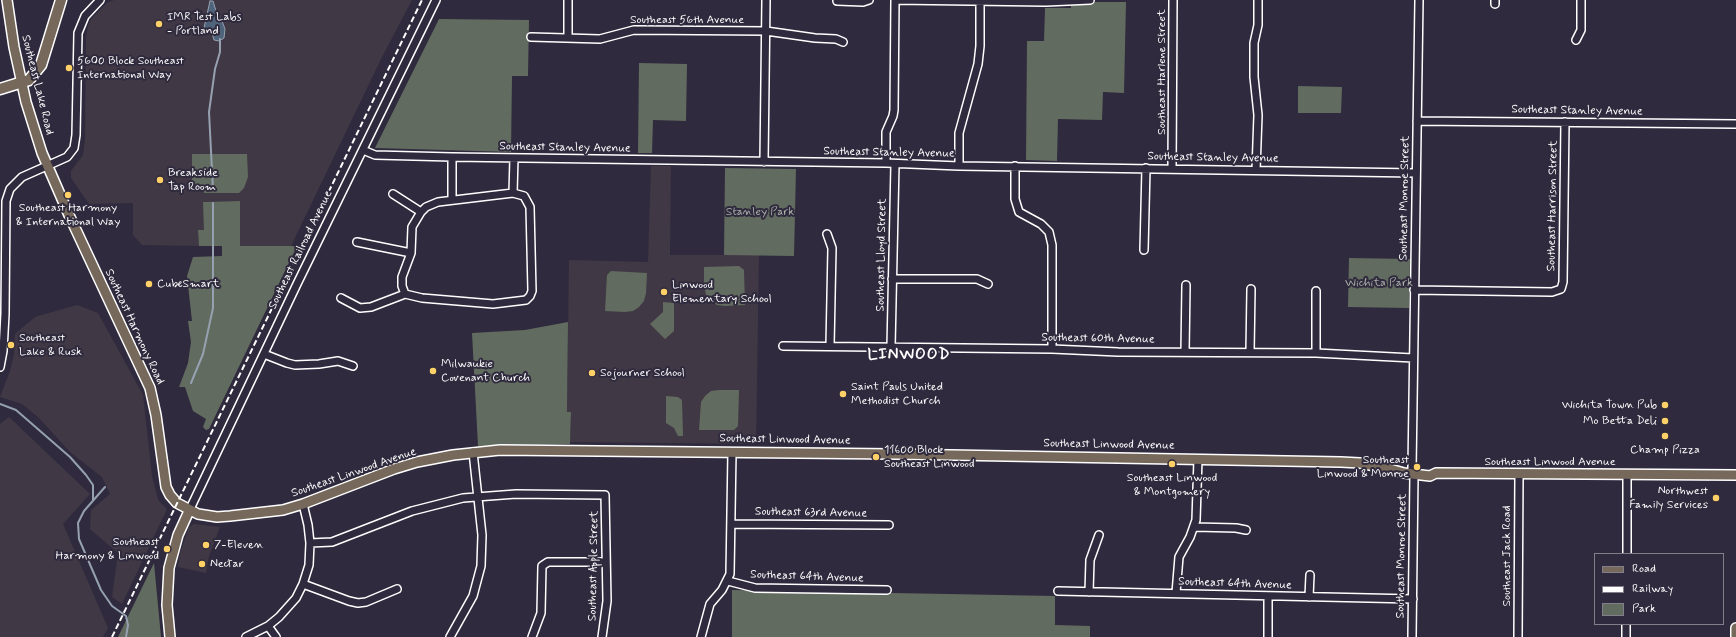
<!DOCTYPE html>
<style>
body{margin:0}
#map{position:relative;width:1736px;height:637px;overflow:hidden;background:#2f2a3d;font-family:Mynerve,sans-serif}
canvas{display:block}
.legend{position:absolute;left:1594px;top:553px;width:130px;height:72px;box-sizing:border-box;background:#2f2a3d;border:1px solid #827f8b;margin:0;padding:5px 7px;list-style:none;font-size:12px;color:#fff}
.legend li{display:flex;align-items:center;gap:8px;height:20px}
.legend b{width:20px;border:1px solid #827f8b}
</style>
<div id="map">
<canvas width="1736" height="637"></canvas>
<ul class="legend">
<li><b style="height:5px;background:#76695c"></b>Road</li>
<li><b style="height:5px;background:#fff"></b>Railway</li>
<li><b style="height:11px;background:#626b5f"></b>Park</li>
</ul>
</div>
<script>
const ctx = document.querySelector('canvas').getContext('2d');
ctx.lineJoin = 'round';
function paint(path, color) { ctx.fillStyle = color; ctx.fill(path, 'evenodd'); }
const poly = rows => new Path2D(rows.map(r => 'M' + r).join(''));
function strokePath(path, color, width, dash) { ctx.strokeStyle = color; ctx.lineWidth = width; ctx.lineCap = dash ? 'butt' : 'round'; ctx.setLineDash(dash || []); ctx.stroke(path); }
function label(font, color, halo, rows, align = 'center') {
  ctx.font = font + ' Mynerve,sans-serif'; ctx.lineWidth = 4; ctx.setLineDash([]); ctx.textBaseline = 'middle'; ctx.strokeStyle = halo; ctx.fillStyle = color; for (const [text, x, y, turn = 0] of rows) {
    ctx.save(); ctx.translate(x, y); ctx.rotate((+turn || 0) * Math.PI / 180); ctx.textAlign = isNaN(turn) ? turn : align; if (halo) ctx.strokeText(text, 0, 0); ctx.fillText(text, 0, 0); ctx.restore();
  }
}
paint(poly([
 [114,0,412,0,382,57,291,246,240,246,239,201,204,202,204,230,198,230,199,246,142,245,133,235,133,203,89,204,71,178,71,171,83,155,85,140,86,37,88,26,92,18,107,3],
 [651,166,671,166,670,255,759,255,756,444,570,442,571,412,567,412,569,260,648,262],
 [77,305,98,313,143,395,152,476,158,500,167,509,122,604,112,597,118,553,90,529,91,510,110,494,102,477,70,452,39,418,22,404,0,397,10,371,14,354,15,334,35,317],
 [9,417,90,494,63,524,108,628,103,637,0,637,0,424],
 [194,524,220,527,209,556,206,573,178,567,180,553,189,527]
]), '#413845');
paint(poly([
 [1071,2,1126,2,1124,93,1103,92,1102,120,1058,119,1057,161,1026,160,1027,41,1044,41,1045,8,1071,8],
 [439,19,529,20,528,76,512,76,511,152,375,148],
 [639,63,687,64,686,121,653,120,652,153,638,153],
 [1298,86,1342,87,1341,113,1298,113],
 [192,154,247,154,248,177,244,188,239,193,204,193,204,185,192,185],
 [725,168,796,169,794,256,724,255],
 [240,201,240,246,297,246,209,429,206,430,203,427,206,419,193,411,185,387,179,387,188,363,191,342,188,321,192,321,187,276,193,257,222,256,222,246,199,246,198,230,204,230,203,202],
 [1349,258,1410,259,1409,308,1348,307],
 [739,266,744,270,745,305,725,306,717,305,711,301,706,295,704,286,704,267],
 [611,271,647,273,646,293,644,301,639,307,633,311,625,312,605,311,607,275],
 [663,302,674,303,674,331,665,339,650,324,663,312],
 [568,322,567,412,571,412,570,444,478,446,472,333,525,330],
 [719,390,739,390,738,426,734,430,699,430,701,402,705,396,711,391],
 [666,396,678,397,682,400,683,436,678,436,674,428,666,423],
 [154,563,161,637,118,637],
 [732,590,1055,596,1055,625,1090,626,1090,637,732,637]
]), '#626b5f');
const water = poly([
 [210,1,213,1,216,11,222,21,225,29,224,38,219,41,214,40,212,33,206,31,204,28,210,1]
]);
paint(water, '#4f637b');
strokePath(water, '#95a1b0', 1);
strokePath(poly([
 [213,190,209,112,215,69,220,52,220,39],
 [191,383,203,354,213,308,213,203],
 [0,404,16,410,70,457,86,475,93,485,93,500],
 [105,487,84,511,78,523,79,539,101,590,112,606,126,616,128,625,126,637]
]), '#95a1b0', 2);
const minor = poly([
 [895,0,1046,2,1090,0],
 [1495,0,1495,4],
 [837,1,863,2,869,0],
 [531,37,600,39,634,30,766,31,815,38,836,39,843,42],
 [568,38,568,0],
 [1576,40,1581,30,1581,0],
 [1417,121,1736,124],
 [363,150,375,155,452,157,886,163,959,166,1416,173],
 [764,162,766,0],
 [886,163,886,132,893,116,894,110,895,0],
 [959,166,959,133,978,64,980,46,980,1],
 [1015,166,1015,199,1019,212,1041,224,1049,232,1052,245,1052,349],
 [1172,169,1173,0],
 [1256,170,1258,115,1254,77,1254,43,1258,25,1258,0],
 [513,193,524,196,530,207,532,291,530,296,526,300,493,304,422,298,405,294,402,286,402,277,411,253,412,227,421,212,426,207,438,202,513,193],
 [513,193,514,158],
 [393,194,421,212],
 [452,200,452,157],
 [827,234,832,248,830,346],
 [357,242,411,253],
 [1144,250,1146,168],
 [892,279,977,279,988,284],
 [1414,290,1552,292,1561,289,1563,282,1565,122],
 [341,298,360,308,371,307,405,294],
 [783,346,1052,349,1118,352,1316,353,1413,358],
 [891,347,895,164],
 [1185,352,1186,285],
 [1250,352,1251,289],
 [1316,353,1316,291],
 [264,354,287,363,295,365,319,364,338,361,353,366],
 [0,367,3,351,5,314,6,201,10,189,22,177,67,157,74,148,76,135,78,33,85,16,100,0],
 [1412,469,1419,0],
 [189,511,297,284,436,0],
 [732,524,889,525],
 [1195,527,1236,528,1246,530],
 [310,543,332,542,412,511,463,498,516,494,605,495,607,601,602,637],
 [1627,554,1627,474],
 [728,581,755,588,887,590],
 [303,584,349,601,358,603,366,602,397,589],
 [1058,591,1413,599],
 [1089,592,1090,560,1099,535],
 [1176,593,1179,557,1190,537,1196,520,1198,459],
 [1309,597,1310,575],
 [268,626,276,637],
 [246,637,268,626,279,617,296,598,303,584,309,565,310,543,308,525,303,504],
 [450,637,473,596,481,566,482,535,473,452],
 [532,637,541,613,542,566,548,562,606,562],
 [701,637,710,604,722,590,730,574,732,452],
 [1268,637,1268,596],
 [1412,637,1414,475],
 [1518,637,1519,474],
 [1626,637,1626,624]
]);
const major = poly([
 [7,0,14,47,26,102,42,153,69,215,150,388,156,415,166,487,170,495,177,503,198,514,217,517,230,516,283,510,303,504,394,469,417,462,453,455,500,450,895,454,1341,462,1360,463,1390,469,1404,473,1430,476,1436,473,1736,475],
 [170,637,167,605,169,568,178,535,189,511],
 [1736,637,1736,628]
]);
const highway = poly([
 [0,89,29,80,41,65,61,0]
]);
strokePath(minor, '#fff', 10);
strokePath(major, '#fff', 12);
strokePath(highway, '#fff', 13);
strokePath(minor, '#2f2a3d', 7);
strokePath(major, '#76695c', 9);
strokePath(highway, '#76695c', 10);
strokePath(poly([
 [112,637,422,0]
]), '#fff', 2, [6, 3]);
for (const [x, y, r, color] of [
 [159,24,4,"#ffd166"],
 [69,68,4,"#ffd166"],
 [160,180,4,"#ffd166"],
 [68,195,4,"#ffd166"],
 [149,284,4,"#ffd166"],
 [664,292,4,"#ffd166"],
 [11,345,4,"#ffd166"],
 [433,371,4,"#ffd166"],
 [592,373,4,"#ffd166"],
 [843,394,4,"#ffd166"],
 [1665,405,4,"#ffd166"],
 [1665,421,4,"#ffd166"],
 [1665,436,4,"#ffd166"],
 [876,457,4,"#ffd166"],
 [1172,464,4,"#ffd166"],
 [1417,467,4,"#ffd166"],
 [1716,498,4,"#ffd166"],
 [206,545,4,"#ffd166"],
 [167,549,4,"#ffd166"],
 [202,564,4,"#ffd166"]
]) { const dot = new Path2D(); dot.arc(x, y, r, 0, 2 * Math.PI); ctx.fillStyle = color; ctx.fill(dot); strokePath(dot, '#2f2a3d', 1.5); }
label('12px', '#fff', '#2f2a3d', [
 ["IMR Test Labs",167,17],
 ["- Portland",167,31],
 ["5600 Block Southeast",77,61],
 ["International Way",77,75],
 ["Breakside",168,173],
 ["Tap Room",168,187],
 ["Southeast Harmony",68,208,"center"],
 ["& International Way",68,222,"center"],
 ["CubeSmart",157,284],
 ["Linwood",672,285],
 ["Elementary School",672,299],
 ["Southeast",19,338],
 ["Lake & Rusk",19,352],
 ["Milwaukie",441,364],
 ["Covenant Church",441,378],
 ["Sojourner School",600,373],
 ["Saint Pauls United",851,387],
 ["Methodist Church",851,401],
 ["Wichita Town Pub",1657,405,"right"],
 ["Mo Betta Deli",1657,421,"right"],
 ["11600 Block",884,450],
 ["Southeast Linwood",884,464],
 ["Champ Pizza",1665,450,"center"],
 ["Southeast",1409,460,"right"],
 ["Linwood & Monroe",1409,474,"right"],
 ["Southeast Linwood",1172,478,"center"],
 ["& Montgomery",1172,492,"center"],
 ["Northwest",1708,491,"right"],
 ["Family Services",1708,505,"right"],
 ["Southeast",159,542,"right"],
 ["Harmony & Linwood",159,556,"right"],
 ["7-Eleven",214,545],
 ["Nectar",210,564]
], 'left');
label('12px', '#fff', '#2f2a3d', [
 ["Southeast 56th Avenue",687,20],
 ["Southeast Harlene Street",1162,72,-90],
 ["Southeast Lake Road",37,85,76],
 ["Southeast Stanley Avenue",1577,111,1],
 ["Southeast Stanley Avenue",565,148,1],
 ["Southeast Stanley Avenue",889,153,1],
 ["Southeast Stanley Avenue",1213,158,1],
 ["Southeast Monroe Street",1405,198,-89],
 ["Southeast Harrison Street",1553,206,-89],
 ["Southeast Railroad Avenue",301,250,-64],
 ["Southeast Lloyd Street",882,255,-89],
 ["Southeast Harmony Road",134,327,65],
 ["Southeast 60th Avenue",1098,339,1],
 ["Southeast Linwood Avenue",785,440,1],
 ["Southeast Linwood Avenue",1109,445,1],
 ["Southeast Linwood Avenue",1550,462],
 ["Southeast Linwood Avenue",354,473,-19],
 ["Southeast 63rd Avenue",811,513,1],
 ["Southeast Monroe Street",1402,556,-89],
 ["Southeast Jack Road",1507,556,-90],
 ["Southeast Apple Street",594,566,-89],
 ["Southeast 64th Avenue",807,577,2],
 ["Southeast 64th Avenue",1235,584,2]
]);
label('12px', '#b0b5af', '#2f2a3d', [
 ["Stanley Park",760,212],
 ["Wichita Park",1379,283]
]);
ctx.letterSpacing = '1px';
label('bold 16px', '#fff', '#2f2a3d', [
 ["LINWOOD",909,356]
]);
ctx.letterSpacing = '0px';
</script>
